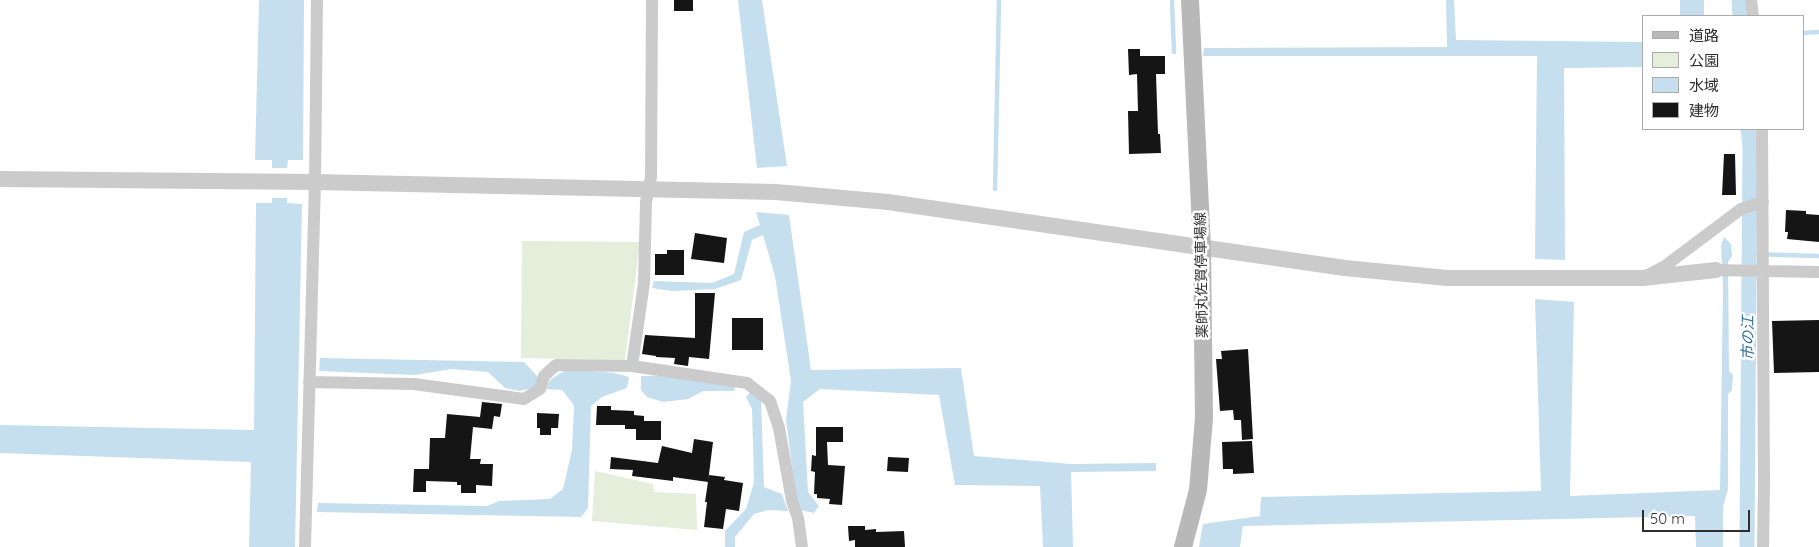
<!DOCTYPE html>
<meta charset="utf-8">
<style>
body{margin:0}
#map{position:relative;width:1819px;height:547px;overflow:hidden;background:#fff;font-family:Quicksand,"Noto Sans JP",sans-serif}
canvas{display:block}
.legend{position:absolute;left:1642px;top:15px;width:162px;height:115px;box-sizing:border-box;background:#fff;border:1px solid #ababab;margin:0;padding:6px 9px;list-style:none;font-size:15px;color:#2e2e2e}
.legend li{display:flex;align-items:center;gap:10px;height:25px}
.legend b{width:25px;border:1px solid #ababab}
.scale{position:absolute;left:1642px;top:510px;width:108px;height:22px;box-sizing:border-box;border:2px solid #2e2e2e;border-top:0;padding-left:6px;font-size:15px;line-height:18px;white-space:nowrap;color:#2e2e2e;-webkit-text-stroke:4px #fff;paint-order:stroke}
</style>
<div id="map">
<canvas width="1819" height="547"></canvas>
<ul class="legend">
<li><b style="height:6px;background:#b8b8b8"></b>道路</li>
<li><b style="height:14px;background:#e5eddb"></b>公園</li>
<li><b style="height:14px;background:#c5dfef"></b>水域</li>
<li><b style="height:14px;background:#151515"></b>建物</li>
</ul>
<div class="scale">50 m</div>
</div>
<script>
const ctx = document.querySelector('canvas').getContext('2d');
ctx.lineJoin = 'round';
function paint(path, color) { ctx.fillStyle = color; ctx.fill(path, 'evenodd'); }
const poly = rows => new Path2D(rows.map(r => 'M' + r).join(''));
function strokePath(path, color, width, dash) { ctx.strokeStyle = color; ctx.lineWidth = width; ctx.lineCap = dash ? 'butt' : 'round'; ctx.setLineDash(dash || []); ctx.stroke(path); }
function label(font, color, halo, rows, align = 'center') {
  ctx.font = font + ' Quicksand,"Noto Sans JP",sans-serif'; ctx.lineWidth = 5; ctx.setLineDash([]); ctx.textBaseline = 'middle'; ctx.strokeStyle = halo; ctx.fillStyle = color; for (const [text, x, y, turn = 0] of rows) {
    ctx.save(); ctx.translate(x, y); ctx.rotate((+turn || 0) * Math.PI / 180); ctx.textAlign = isNaN(turn) ? turn : align; if (halo) ctx.strokeText(text, 0, 0); ctx.fillText(text, 0, 0); ctx.restore();
  }
}
paint(poly([
 [522,241,640,242,625,360,521,358],
 [595,471,653,484,654,492,696,494,697,530,592,521]
]), '#e5eddb');
paint(poly([
 [259,0,304,0,303,160,288,160,287,168,272,168,272,160,255,160],
 [738,0,762,0,787,166,757,168],
 [1446,0,1454,0,1456,40,1643,42,1643,67,1564,68,1565,260,1535,259,1537,56,1203,56,1204,48,1447,47],
 [1680,0,1704,0,1704,16,1680,16],
 [272,198,287,198,287,203,302,204,295,547,249,547,251,462,0,453,0,425,254,430,256,203,272,203],
 [756,212,789,215,811,370,961,368,974,456,1071,464,1156,463,1156,471,1071,472,1073,547,1043,547,1040,486,955,485,939,395,820,389,803,402,808,492,819,506,814,513,800,510,795,491,786,419,791,381,775,276,763,235,752,240,741,280,715,289,672,291,652,288,654,281,712,283,734,274,744,232,760,225],
 [1724,237,1731,244,1732,256,1728,262,1729,371,1733,375,1732,390,1728,394,1728,489,1723,507,1723,547,1696,547,1695,516,1243,526,1240,547,1199,547,1203,524,1260,516,1261,497,1541,491,1535,299,1574,302,1570,496,1720,490,1723,288,1721,246],
 [320,358,524,362,540,379,538,387,519,391,505,388,488,372,452,369,415,375,319,371],
 [567,369,614,373,629,377,627,388,602,397,591,406,588,508,581,517,317,512,318,503,487,506,499,501,550,499,563,489,572,450,574,405,562,390,546,389,550,380],
 [683,375,735,387,734,391,703,391,688,399,663,402,647,397,641,390,641,376],
 [751,391,761,400,764,487,782,494,788,511,768,510,754,514,735,537,735,547,725,547,725,531,746,509,754,482,752,409,746,397]
]), '#c5dfef');
strokePath(poly([
 [1172,0,1174,52],
 [1803,33,1819,32],
 [995,189,999,0],
 [1749,254,1819,256]
]), '#c5dfef', 4.5);
strokePath(poly([
 [1739,0,1740,16],
 [1747,547,1750,146,1748,129]
]), '#c5dfef', 15);
paint(poly([
 [674,0,693,0,693,11,674,11],
 [1128,49,1140,49,1140,56,1165,56,1165,74,1156,74,1158,134,1160,134,1161,153,1129,154,1128,111,1138,111,1137,74,1129,75],
 [1724,154,1735,154,1736,195,1722,195],
 [1786,210,1806,211,1806,214,1819,215,1819,242,1787,239,1788,232,1785,232],
 [695,233,727,238,724,263,691,259],
 [667,250,684,250,684,275,655,275,655,254,667,254],
 [695,293,715,293,709,359,689,357,688,366,674,364,675,358,656,357,656,356,642,354,645,335,695,338],
 [732,318,763,318,763,350,732,350],
 [1819,320,1819,372,1774,373,1772,321],
 [1248,349,1253,439,1242,440,1241,420,1234,420,1233,410,1220,411,1216,359,1222,359,1221,351],
 [482,402,502,404,500,417,494,416,492,429,473,427,470,459,481,459,480,464,493,464,492,486,476,485,476,493,461,493,461,485,457,485,457,482,426,481,426,492,413,492,414,469,429,469,430,438,445,438,447,414,480,417],
 [597,406,611,406,611,410,634,411,634,415,644,416,644,421,661,421,661,440,636,440,636,429,625,429,625,425,596,425],
 [537,413,559,414,558,428,551,428,551,435,540,435,540,428,537,428],
 [816,427,843,427,843,442,827,442,828,465,845,466,842,505,829,504,830,499,817,498,817,494,814,494,815,472,811,471,812,455,816,456],
 [694,439,713,442,708,482,673,477,673,481,632,476,633,470,610,469,611,457,658,463,662,446,692,453],
 [1252,441,1254,473,1233,474,1233,469,1223,469,1222,442],
 [888,457,909,458,908,472,887,471],
 [709,475,725,477,724,480,743,483,739,511,726,509,723,529,704,527,707,502,705,502],
 [848,526,865,526,865,530,876,529,876,532,904,531,905,547,855,547,855,540,849,541]
]), '#151515');
strokePath(poly([
 [1751,0,1753,16],
 [1762,129,1764,486,1763,547],
 [1716,270,1819,272],
 [1648,275,1665,266,1741,209,1763,202],
 [632,366,644,283,646,202,651,177,652,0],
 [309,382,414,384,524,399,540,389,544,376,556,365,632,366,747,383,770,401,779,428,792,501,798,518,802,547],
 [305,547,315,182,317,0]
]), '#cbcbcb', 12);
strokePath(poly([
 [0,179,315,182,776,192,888,202,1345,268,1447,278,1643,278,1716,270]
]), '#cbcbcb', 16);
strokePath(poly([
 [1183,547,1198,490,1204,418,1202,248,1190,0]
]), '#b8b8b8', 18);
label('14px', '#2e2e2e', '#fff', [
 ["薬師丸佐賀停車場線",1202,275,-91]
]);
label('italic 15px', '#347398', '#fff', [
 ["市の江",1748,338,-90]
]);
</script>
